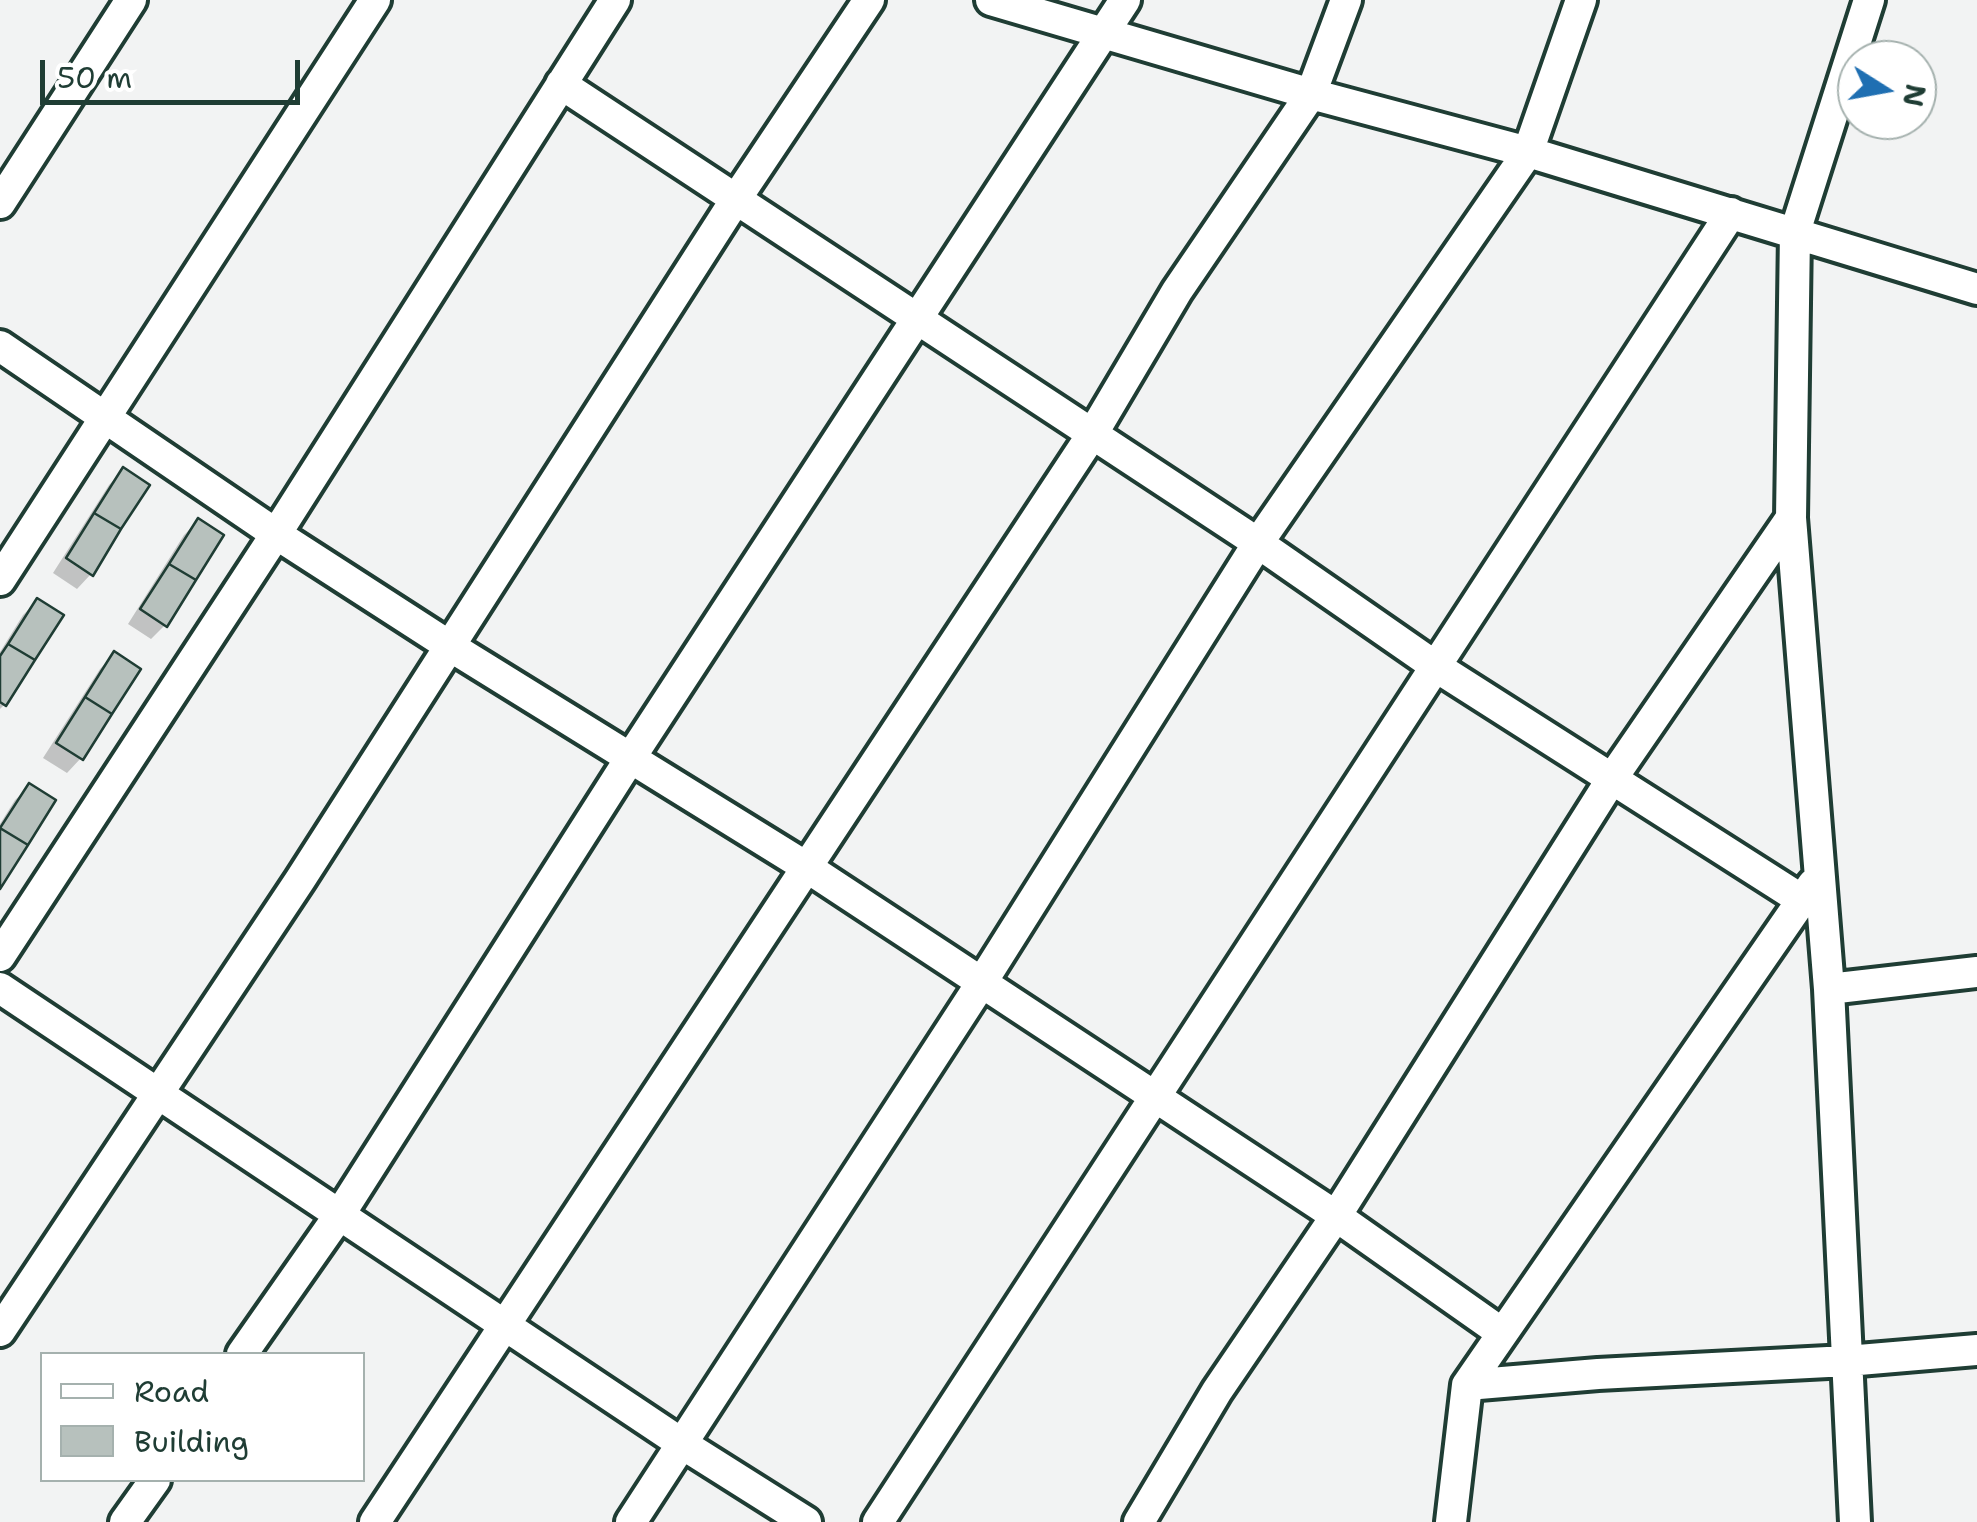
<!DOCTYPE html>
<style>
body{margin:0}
#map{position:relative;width:1977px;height:1522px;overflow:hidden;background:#f2f3f3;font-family:"Shantell Sans",sans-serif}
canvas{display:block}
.legend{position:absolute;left:40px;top:1352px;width:325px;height:130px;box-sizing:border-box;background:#fff;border:2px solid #a5b1ae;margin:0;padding:12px 18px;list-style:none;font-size:30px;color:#1f3d34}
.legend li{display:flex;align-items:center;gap:20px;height:50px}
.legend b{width:50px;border:2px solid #a5b1ae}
.north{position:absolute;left:1837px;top:40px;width:100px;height:100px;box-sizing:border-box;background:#fff;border:2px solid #a5b1ae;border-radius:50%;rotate:101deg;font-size:28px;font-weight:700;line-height:40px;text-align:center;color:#1f3d34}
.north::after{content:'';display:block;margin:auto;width:35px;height:45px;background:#1f6fb2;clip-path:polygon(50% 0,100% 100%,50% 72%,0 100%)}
.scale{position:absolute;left:40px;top:60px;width:260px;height:45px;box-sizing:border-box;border:5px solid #1f3d34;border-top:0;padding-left:12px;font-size:30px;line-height:35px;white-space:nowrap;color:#1f3d34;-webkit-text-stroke:8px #fff;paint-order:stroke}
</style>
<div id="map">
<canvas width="1977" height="1522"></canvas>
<ul class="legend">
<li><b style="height:12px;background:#fff"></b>Road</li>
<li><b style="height:28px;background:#b7c1bd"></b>Building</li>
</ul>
<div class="north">N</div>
<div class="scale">50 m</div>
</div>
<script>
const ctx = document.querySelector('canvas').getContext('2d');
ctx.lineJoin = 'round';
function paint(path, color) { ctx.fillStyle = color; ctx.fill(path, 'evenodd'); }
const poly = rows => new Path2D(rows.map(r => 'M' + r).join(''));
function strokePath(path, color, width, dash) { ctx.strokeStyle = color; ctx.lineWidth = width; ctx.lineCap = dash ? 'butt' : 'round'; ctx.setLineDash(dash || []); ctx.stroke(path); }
paint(poly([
 [123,470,91,574,77,589,53,573,109,485],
 [198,521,165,625,151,639,128,624,184,535],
 [37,601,4,705,0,709,0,652,23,615],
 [114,654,81,758,67,773,43,758,100,669],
 [30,786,0,884,0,824,15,800]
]), '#0003');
const building = poly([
 [123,467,150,485,121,529,94,513,123,467],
 [94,513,121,529,93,576,66,558,94,513],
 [198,518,224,535,196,580,169,564,198,518],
 [169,564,196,580,167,627,140,609,169,564],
 [37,598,64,615,35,660,8,644,37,598],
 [8,644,35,660,6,706,0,702,0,656,8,644],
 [114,651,141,669,112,714,85,697,114,651],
 [85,697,112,714,83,760,56,743,85,697],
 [29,783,56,800,28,845,0,828,29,783],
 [0,828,28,845,0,889,0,828]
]);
paint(building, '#b7c1bd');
strokePath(building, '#1f3d34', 2.5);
const minor = poly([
 [991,0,1311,94,1528,152,1977,289],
 [561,84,1258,543,1435,666,1802,900],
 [0,203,131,0],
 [0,346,276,534,448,645,808,868,1336,1216,1502,1333],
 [0,580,375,0],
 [0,956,276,534,615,0],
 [0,988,684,1445,806,1522],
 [1829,989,1977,972],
 [0,1331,300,880,736,199,869,0],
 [242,1354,340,1214,631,757,1125,0],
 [1467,1385,1598,1374,1847,1361,1977,1350],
 [125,1522,155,1480],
 [375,1522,1093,433,1177,291,1311,94,1346,0],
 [631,1522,982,982,1258,543,1528,152,1581,0],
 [878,1522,1731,213],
 [1139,1522,1217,1391,1336,1216,1613,777,1791,518],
 [1451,1522,1467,1385,1813,884],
 [1855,1522,1829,989,1791,518,1795,232,1869,0]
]);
strokePath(minor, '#1f3d34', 38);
strokePath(minor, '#fff', 30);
</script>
